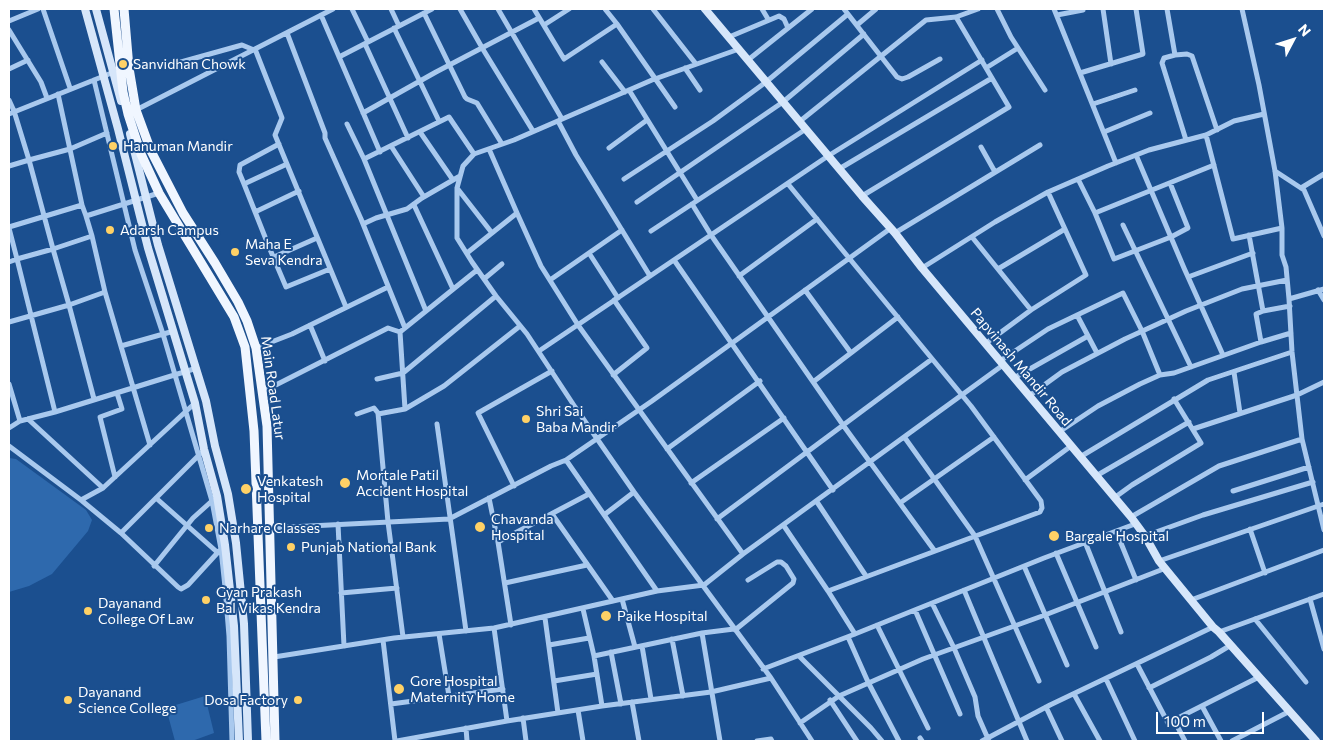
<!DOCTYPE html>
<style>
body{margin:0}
#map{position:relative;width:1333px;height:750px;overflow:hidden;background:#1b4f8f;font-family:Commissioner,sans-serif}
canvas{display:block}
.frame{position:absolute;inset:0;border:10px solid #fff;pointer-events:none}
.north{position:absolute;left:1268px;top:15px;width:50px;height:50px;-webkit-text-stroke:4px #1b4f8f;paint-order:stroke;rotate:50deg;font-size:14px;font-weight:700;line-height:20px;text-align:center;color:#fff}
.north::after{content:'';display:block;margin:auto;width:18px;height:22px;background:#fff;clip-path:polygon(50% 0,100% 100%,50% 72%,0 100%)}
.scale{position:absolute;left:1156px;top:712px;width:108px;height:22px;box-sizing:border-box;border:2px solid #fff;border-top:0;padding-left:6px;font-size:15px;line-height:18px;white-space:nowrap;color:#fff;-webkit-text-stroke:4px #1b4f8f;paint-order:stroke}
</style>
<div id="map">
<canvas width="1333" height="750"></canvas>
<div class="frame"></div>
<div class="north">N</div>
<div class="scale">100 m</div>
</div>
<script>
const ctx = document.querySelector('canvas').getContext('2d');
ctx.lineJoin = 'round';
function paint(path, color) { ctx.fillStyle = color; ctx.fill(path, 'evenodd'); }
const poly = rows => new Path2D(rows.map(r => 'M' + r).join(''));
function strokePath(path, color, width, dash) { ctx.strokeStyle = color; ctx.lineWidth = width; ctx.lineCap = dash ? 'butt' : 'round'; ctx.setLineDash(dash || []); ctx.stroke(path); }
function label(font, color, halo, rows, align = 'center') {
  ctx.font = font + ' Commissioner,sans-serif'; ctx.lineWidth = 4; ctx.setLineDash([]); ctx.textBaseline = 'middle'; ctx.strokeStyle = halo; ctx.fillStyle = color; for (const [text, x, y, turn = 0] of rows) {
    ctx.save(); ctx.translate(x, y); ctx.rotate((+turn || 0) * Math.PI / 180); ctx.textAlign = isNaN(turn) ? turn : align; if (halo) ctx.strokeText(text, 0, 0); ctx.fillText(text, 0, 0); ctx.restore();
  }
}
paint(poly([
 [9,458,16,459,86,510,92,520,88,531,52,574,29,586,9,592],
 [205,696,214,733,192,741,175,741,166,708]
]), '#2e69ad');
strokePath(poly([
 [43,9,70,88],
 [352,9,368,42],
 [391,9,399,26],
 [460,9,484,51,533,131],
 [498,9,562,119],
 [534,9,564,59,617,24,605,9],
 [653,9,696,64],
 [762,9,768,19],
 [844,9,897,77,902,79,908,77,940,59],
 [997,9,1011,37,1045,90],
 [1054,9,1116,163],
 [1103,9,1111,64],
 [1167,9,1175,55],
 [1242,9,1259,85,1275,171,1282,228,1282,255,1286,267,1289,299,1292,352,1302,439,1324,530],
 [424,13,465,97,467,99,477,103,502,144],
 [321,15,380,152],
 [1057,15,1083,10],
 [9,21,38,9],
 [617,24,675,107],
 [544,25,569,9],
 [857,25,876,9],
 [394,28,439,121],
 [9,30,41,82,47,98],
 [287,33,325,133,325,138,361,219,405,328],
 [729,37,779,16,784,19,788,28],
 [365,44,408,138],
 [255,49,282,118,275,135,346,307],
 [739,49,652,80,514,140,474,154,463,166,457,188,457,238,472,262,496,296,527,334,575,407,634,492,771,678,812,741],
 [339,57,432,9],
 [748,60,812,9],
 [181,62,242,45,254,50],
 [602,62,625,92],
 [685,68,700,90],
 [986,68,1018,48],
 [9,69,28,60],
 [1080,73,1143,54,1136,9],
 [94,80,135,250,163,334,212,501,221,549,225,587,229,636,232,741],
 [629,90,697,200],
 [58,94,82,205],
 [9,100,14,111,29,160,70,149,107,133],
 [1093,104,1135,90],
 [136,110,333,9],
 [363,113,436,72,539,18],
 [9,114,114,72],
 [558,121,576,155,650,276],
 [799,122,926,20,956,17,978,9],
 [347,124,364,159,426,311],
 [420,132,453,180],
 [1104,132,1150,113],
 [1206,135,1233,239,1282,228],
 [1186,140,1162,63,1164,58,1175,55,1187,54,1192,56,1217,130],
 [391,146,424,197],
 [981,147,995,172],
 [609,148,647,120],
 [1136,155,1184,268,1223,355],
 [364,159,449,117,474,154],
 [287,164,244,184,269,247,286,287,330,269],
 [9,166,29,160,53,249,17,259,55,412,20,421],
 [839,169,992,78],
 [1275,171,1304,190,1324,236],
 [624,179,713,121,766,82,848,14],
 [1078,179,1095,213,1114,259,1171,237,1188,228,1170,183],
 [244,184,239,172,240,165,279,144],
 [788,184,971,406,1041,501,1042,508,1040,512,828,591],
 [457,188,492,233],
 [1301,188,1324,174],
 [862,196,1009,107,956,17],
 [637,202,783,102,864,34],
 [692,204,711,235,843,425,934,550],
 [414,205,453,289],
 [255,212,299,191],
 [1095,213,1214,165],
 [363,224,376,218,407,209,422,198,460,176],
 [1123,225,1191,367],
 [9,227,82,205,86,216,159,193],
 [9,228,17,259,9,262],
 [651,231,806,129],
 [895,233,1040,145],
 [1249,235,1263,311,1290,306],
 [92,236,105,292,69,305,94,399],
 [972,237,1031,310,1086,275,1048,192],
 [467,253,517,213,489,149],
 [589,253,618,298],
 [274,257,317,238],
 [674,260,833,490],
 [922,268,995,222,1048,192,1108,166,1149,150,1206,135,1234,121,1264,114],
 [998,269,1065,229],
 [739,276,817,219],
 [1188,277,1253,253],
 [484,279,502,264],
 [550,280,622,230],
 [805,290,851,353],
 [1318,290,1324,300],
 [105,292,150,445],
 [1289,299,1324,289],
 [1077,315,1097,353],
 [9,322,69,305,53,249,92,236,86,216],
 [310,325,325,361],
 [1261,342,1256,314,1263,311],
 [985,344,1031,310],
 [121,346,174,331],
 [256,348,292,334,388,287],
 [539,351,828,156,982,60],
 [1000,361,1048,329,1123,293,1142,331,1160,375,1140,384,1098,406,1059,432],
 [1234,372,1240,413],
 [613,375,647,348,614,300],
 [1160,375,1174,373,1261,342,1291,333],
 [1014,378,1088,336],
 [377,379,403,373,496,296],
 [813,382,898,317],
 [9,384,20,421,9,428],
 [262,392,388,328,400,332,477,270],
 [1029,396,1062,372,1125,339,1186,311,1242,289,1287,280],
 [405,409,444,386,520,326],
 [55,412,197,368],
 [357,414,374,408,378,413,388,522,403,637],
 [378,414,405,409,400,332],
 [28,419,103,488],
 [437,424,466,631],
 [1193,429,1297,395,1324,382],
 [905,438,975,536,1039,681],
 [9,446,81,500,121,533,178,587,181,589,188,585,221,549],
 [667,449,760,381],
 [1080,457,1208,380,1292,352],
 [566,460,657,591],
 [1096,476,1189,422],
 [115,477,100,417,122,409,117,393],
 [1025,480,1071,446],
 [691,483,784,418],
 [514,486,478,413,552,371],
 [1233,491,1309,467],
 [156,498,217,552],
 [489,498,498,542],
 [1114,498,1132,485,1201,443,1174,399],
 [81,500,103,488,195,403],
 [817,502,866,576],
 [900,503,994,437],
 [552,514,613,601],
 [604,515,634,492],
 [1131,517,1219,466,1302,439],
 [717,519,932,359],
 [338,524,344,646],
 [784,526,828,591,855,634],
 [270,528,449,519,551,466,566,460,652,401,891,228],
 [1250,529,1265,573],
 [1116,531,1136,580],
 [121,533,201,453],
 [1145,536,1203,515,1313,482],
 [1085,542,1121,632],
 [1056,553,1096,647],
 [743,554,1003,365],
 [1159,561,1324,504],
 [154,566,193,518,213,500],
 [1024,566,1067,665],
 [505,583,587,565],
 [964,590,1027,741],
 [341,593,397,588],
 [622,599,635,647],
 [1310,599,1324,649],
 [1191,600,1324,550],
 [932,603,954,648,975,697,978,716,989,741],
 [583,609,594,656,602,706],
 [915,610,960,714],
 [545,618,558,713],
 [1255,619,1306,682],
 [511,625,498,542,589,494],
 [877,625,928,728],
 [494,628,507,721],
 [735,630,793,583,794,579,786,566,781,562,777,562,748,580],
 [1219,632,1324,594],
 [702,633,720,741],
 [439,634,449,696],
 [848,637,868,682,899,741],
 [672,639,683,696],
 [383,640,395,741],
 [549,645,589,638],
 [642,646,651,699],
 [611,652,621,704],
 [594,656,702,633,734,629],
 [799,656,871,728,882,741],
 [274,657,394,638,494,628,657,591,704,585,743,554,578,325,541,266,517,213],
 [1137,664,1168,723,1259,677],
 [763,669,855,634,1044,558,1135,524],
 [1106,679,1135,741],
 [554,681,597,674],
 [1149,688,1211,657,1231,645],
 [1074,694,1100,741],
 [830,700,857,741],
 [632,702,639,741],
 [391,704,503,689],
 [1202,706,1221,741],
 [1046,707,1062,741],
 [578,710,583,741],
 [523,718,526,741],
 [1174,720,1185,741],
 [800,723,839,696,923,659,1045,615,1166,568],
 [466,728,467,741],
 [920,738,922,741],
 [397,741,507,721,602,706,711,692,771,678],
 [757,741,771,739,772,741],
 [982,741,1050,705,1213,627],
 [1232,741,1290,711]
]), '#a9c9ee', 5);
strokePath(poly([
 [85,9,118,129,148,248,195,403,204,449,217,496,225,545,234,626,239,741],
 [96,9,121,101],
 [705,9,862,196,895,233,922,268,1131,517,1145,536,1159,561,1213,627,1219,632,1316,741],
 [130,134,158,245,206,401,215,446,228,494,236,543,244,624,248,741]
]), '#d6e6fa', 8);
strokePath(poly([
 [114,9,123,92,128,114,141,154,159,193,234,317,245,347,254,431,266,741],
 [124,9,129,68,136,110,151,151,183,213,215,263,238,302,247,321,256,348,267,426,275,741]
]), '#f0f6ff', 9);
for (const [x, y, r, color] of [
 [123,64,5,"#ffd166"],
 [113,146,5,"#ffd166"],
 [110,230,5,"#ffd166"],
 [235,252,5,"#ffd166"],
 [526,419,5,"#ffd166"],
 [345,483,6,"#ffd166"],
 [246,489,6,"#ffd166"],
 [480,527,6,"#ffd166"],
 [209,528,5,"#ffd166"],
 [1054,536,6,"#ffd166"],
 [291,547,5,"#ffd166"],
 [206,600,5,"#ffd166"],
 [88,611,5,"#ffd166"],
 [606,616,6,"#ffd166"],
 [399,689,6,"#ffd166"],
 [68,700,5,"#ffd166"],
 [298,700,5,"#ffd166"]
]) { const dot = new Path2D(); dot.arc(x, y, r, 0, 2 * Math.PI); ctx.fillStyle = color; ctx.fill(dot); strokePath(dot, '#1b4f8f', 2); }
label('14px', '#fff', '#1b4f8f', [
 ["Sanvidhan Chowk",133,64],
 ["Hanuman Mandir",123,146],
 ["Adarsh Campus",120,230],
 ["Maha E",245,244],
 ["Seva Kendra",245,260],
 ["Shri Sai",536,411],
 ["Baba Mandir",536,427],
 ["Mortale Patil",356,475],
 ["Accident Hospital",356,491],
 ["Venkatesh",257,481],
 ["Hospital",257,497],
 ["Chavanda",491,519],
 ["Hospital",491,535],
 ["Narhare Classes",219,528],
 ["Bargale Hospital",1065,536],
 ["Punjab National Bank",301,547],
 ["Gyan Prakash",216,592],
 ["Bal Vikas Kendra",216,608],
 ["Dayanand",98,603],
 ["College Of Law",98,619],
 ["Paike Hospital",617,616],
 ["Gore Hospital",410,681],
 ["Maternity Home",410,697],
 ["Dayanand",78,692],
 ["Science College",78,708],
 ["Dosa Factory",288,700,"right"]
], 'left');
label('14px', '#fff', '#1b4f8f', [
 ["Papvinash Mandir Road",1021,367,50],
 ["Main Road Latur",273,388,82]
]);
</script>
